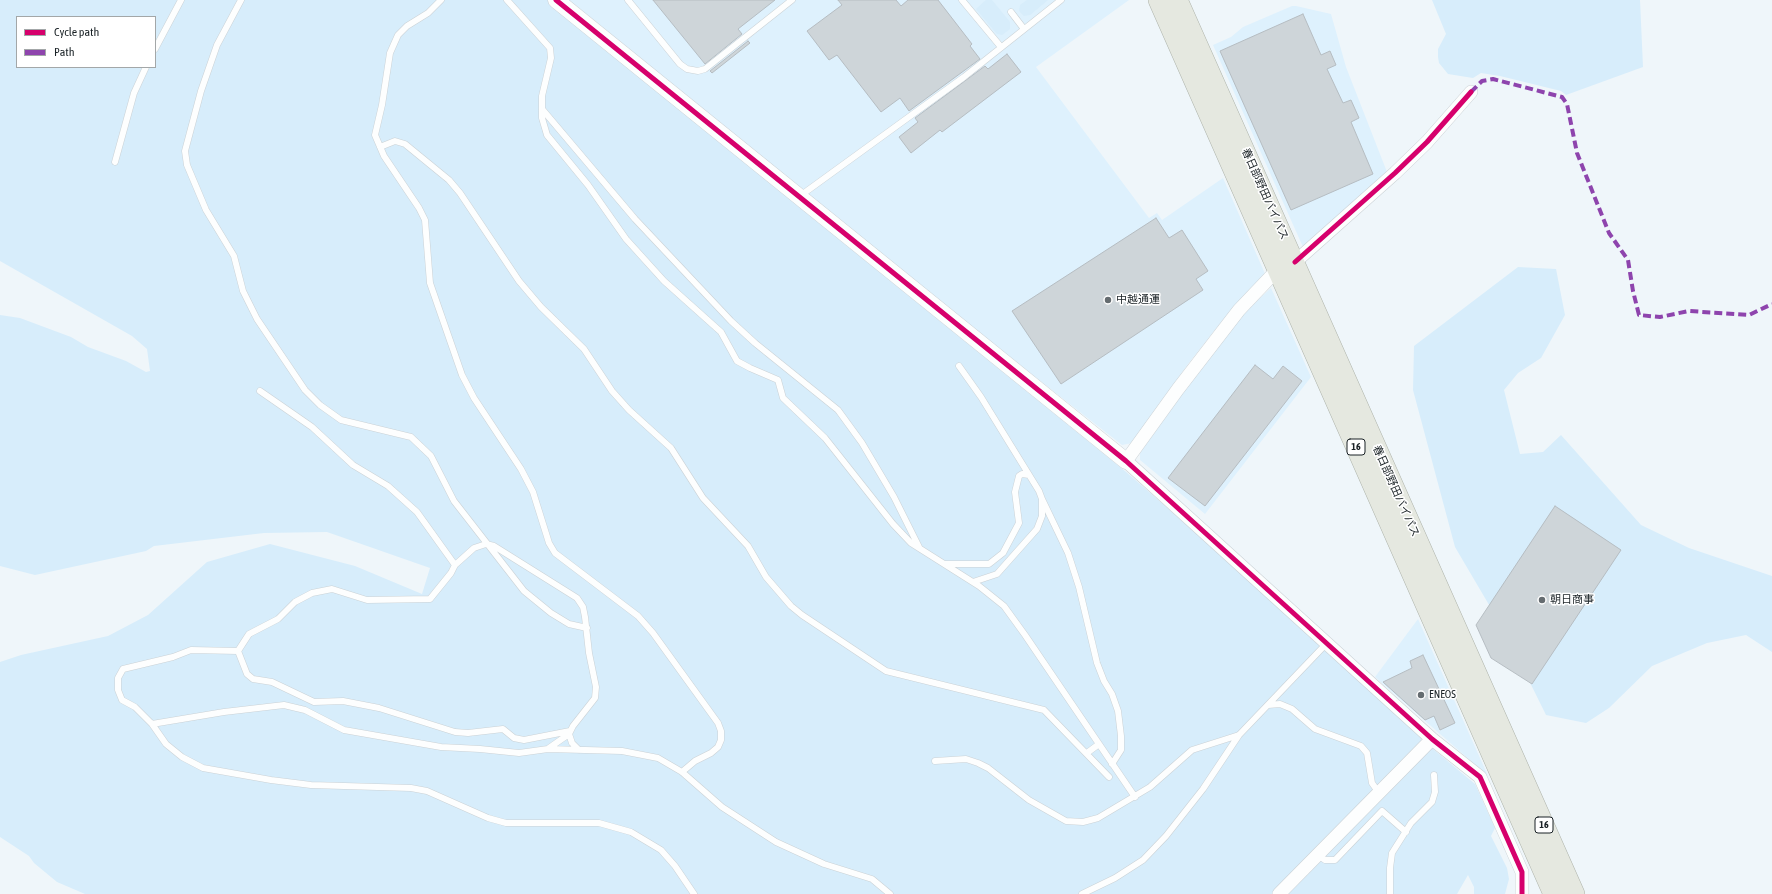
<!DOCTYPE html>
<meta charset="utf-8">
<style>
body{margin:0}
#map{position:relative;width:1772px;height:894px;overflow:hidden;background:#eff6fa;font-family:"Asap Condensed",sans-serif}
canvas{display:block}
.legend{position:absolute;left:16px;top:16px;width:140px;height:52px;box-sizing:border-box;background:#fff;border:1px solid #a3a7a8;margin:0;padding:5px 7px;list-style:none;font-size:12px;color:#1a2226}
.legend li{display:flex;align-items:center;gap:8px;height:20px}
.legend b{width:20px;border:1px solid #a3a7a8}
</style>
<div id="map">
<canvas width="1772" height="894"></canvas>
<ul class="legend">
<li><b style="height:5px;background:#d6006c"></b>Cycle path</li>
<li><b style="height:5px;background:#8e44ad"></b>Path</li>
</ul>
</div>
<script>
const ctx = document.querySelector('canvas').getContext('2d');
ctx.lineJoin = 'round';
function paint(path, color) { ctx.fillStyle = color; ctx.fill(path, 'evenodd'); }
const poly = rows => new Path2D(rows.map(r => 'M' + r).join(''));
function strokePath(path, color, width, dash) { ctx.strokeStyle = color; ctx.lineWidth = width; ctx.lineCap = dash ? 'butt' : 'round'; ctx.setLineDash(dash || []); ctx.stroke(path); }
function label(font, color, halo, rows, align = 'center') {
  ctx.font = font + ' "Asap Condensed","Noto Sans JP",sans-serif'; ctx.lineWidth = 3; ctx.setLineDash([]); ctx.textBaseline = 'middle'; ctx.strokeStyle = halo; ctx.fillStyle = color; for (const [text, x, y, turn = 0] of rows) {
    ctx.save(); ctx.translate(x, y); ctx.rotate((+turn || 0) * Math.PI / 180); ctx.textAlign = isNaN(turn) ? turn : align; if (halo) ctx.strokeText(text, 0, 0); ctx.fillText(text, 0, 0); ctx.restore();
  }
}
paint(poly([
 [569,0,1129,0,1036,67,1149,218,1157,213,1162,220,1223,178,1266,276,1238,302,1214,331,1188,364,1132,443,1122,445,885,259,837,218],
 [1292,6,1296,6,1331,14,1346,67,1387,172,1303,247,1213,45,1231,37,1243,27],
 [1271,288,1311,377,1205,514,1140,460,1140,453,1192,380,1245,312],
 [1418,619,1488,776,1375,677]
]), '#def1fd');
paint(poly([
 [0,0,557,0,818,222,1125,471,1196,533,1421,737,1422,742,1433,749,1475,784,1495,828,1491,836,1507,868,1509,879,1505,894,1474,894,1474,887,1468,875,1457,894,85,894,57,882,34,863,29,856,0,837,0,662,21,655,108,636,148,615,207,562,270,544,355,566,422,594,430,568,327,532,264,533,154,546,146,551,35,575,0,566,0,315,20,318,71,337,88,347,126,361,146,372,150,371,147,349,132,336,0,261],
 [17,17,155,17,155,67,17,67],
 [986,0,992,0,1010,22,1010,29,1002,35,997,34,976,9],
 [1027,0,1048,0,1030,15,1024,16,1019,11,1020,5],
 [1432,0,1640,0,1643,67,1566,95,1561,91,1500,76,1481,73,1473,78,1448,74,1439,63,1438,57,1438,49,1446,34],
 [1518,267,1556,269,1565,315,1541,358,1518,373,1504,390,1520,454,1543,452,1561,435,1641,525,1689,548,1772,576,1772,652,1746,635,1707,643,1652,666,1609,708,1586,723,1546,715,1505,632,1455,547,1413,390,1414,346]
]), '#d7edfb');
const building = poly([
 [653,0,775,0,738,29,742,34,705,64,653,0],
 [838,0,896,0,901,6,908,0,938,0,972,44,970,46,980,59,909,111,900,98,881,112,837,55,829,60,807,31,842,5,838,0],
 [1303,14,1321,55,1330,51,1336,65,1327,69,1343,103,1351,100,1359,118,1351,122,1373,174,1291,210,1220,51,1303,14],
 [748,41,750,43,712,73,710,71,748,41],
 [1007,54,1021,72,942,132,940,130,911,153,899,137,918,122,915,118,985,66,988,69,1007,54],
 [1156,218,1169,238,1182,230,1208,271,1196,279,1203,290,1061,384,1012,311,1156,218],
 [1255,365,1273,379,1283,366,1302,381,1205,506,1168,478,1255,365],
 [1555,506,1621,550,1532,684,1491,658,1476,625,1555,506],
 [1423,655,1455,723,1440,730,1434,716,1425,720,1383,682,1412,668,1410,661,1423,655]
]);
paint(building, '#ced5d9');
strokePath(building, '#b6bdc2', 1);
const service = poly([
 [241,0,217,45,201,91,185,151,187,165,206,210,234,256,243,291,257,319,305,390,320,405,341,420,411,437,431,456,454,501,524,591,551,613,569,624,587,628],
 [441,0,428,13,407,26,398,35,390,53,382,105,375,135,384,156,419,208,425,220,430,283,462,375,474,398,521,469,533,492,549,543,555,553,638,616,653,633,718,723,721,731,721,740,718,747,711,753,695,761,682,772],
 [507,0,550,48,551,58,542,96,542,118,547,135,588,185,626,239,664,281,721,332,737,361,750,368,778,380,783,398,825,438,893,524,911,543,979,586,1004,606,1025,635,1135,797],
 [628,0,680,64,687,69,698,71,705,69,792,0],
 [962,0,1001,47],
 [1011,12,1024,29],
 [155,49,181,0],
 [542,109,635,219,731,321,755,343,838,410,862,443,894,497,919,547],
 [380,147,395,141,405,144,449,180,460,193,519,281,541,307,584,349,612,391,629,410,671,448,703,498,748,546,766,577,791,606,802,615,886,671,1044,710,1109,777],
 [115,162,134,93,146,67],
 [800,196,964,77,1061,0],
 [959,366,981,397,1039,491,1042,499,1042,516,1037,529,997,574,973,582],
 [260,391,312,427,353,465,388,486,417,512,455,565,451,573,430,599,367,600,332,589,312,593,295,602,278,619,249,634,238,651,191,650,173,657,123,669,118,678,118,690,122,700,135,707,152,724,224,712,284,705,305,710,344,730,441,747,480,749,519,753,548,749,622,751,658,758,682,772,722,807,776,842,824,864,872,879,890,894],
 [1042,499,1068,553,1079,587,1097,663,1104,681,1112,694,1118,711,1121,736,1121,750,1112,764],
 [945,564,989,564,1003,553,1019,523,1015,492,1019,476,1022,474,1029,475],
 [455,565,474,548,486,544,494,546,577,598,583,607,585,617,589,653,596,687,595,698,573,726,569,734,572,743,579,750],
 [238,651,247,674,253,679,272,682,314,702,343,701,379,708,455,732,468,733,503,729,514,738,524,740,570,731],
 [1268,705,1280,704,1292,709,1315,729,1361,746,1367,753,1372,783,1379,793],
 [152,724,166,744,182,757,203,768,271,780,311,785,411,788,427,791,488,818,506,823,599,823,631,832,661,850,675,866,694,894],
 [549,748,569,734],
 [1087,753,1099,744],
 [935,761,966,759,978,763,988,768,1029,800,1066,821,1083,822,1098,818,1150,787,1192,750,1239,735,1327,643],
 [1318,855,1325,860,1335,860,1382,811,1406,832],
 [1082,894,1115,878,1143,860,1166,836,1203,789,1239,735],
 [1390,894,1390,868,1392,853,1411,823,1432,802,1435,792,1434,775]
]);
const minor = poly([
 [1295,262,1395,173,1427,142,1471,92],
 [1278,269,1239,310,1178,389,1126,461,1432,739,1480,777,1522,872,1522,894],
 [1279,894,1432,739]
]);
const tertiary = poly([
 [556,0,1126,461]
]);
const trunk = poly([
 [1159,0,1554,894],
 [1177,0,1574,894]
]);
strokePath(service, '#cbd2d6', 7);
strokePath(minor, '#cbd2d6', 14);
strokePath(tertiary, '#cbd2d6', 17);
strokePath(trunk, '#aeb3aa', 22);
strokePath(service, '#fdfefe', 6);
strokePath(minor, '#fdfefe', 13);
strokePath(tertiary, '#fdfefe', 16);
strokePath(trunk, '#e5e8e0', 21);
strokePath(poly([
 [1471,92,1482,81,1493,79,1562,97,1567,104,1577,153,1609,233,1628,260,1633,291,1639,315,1660,317,1689,311,1749,315,1772,304]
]), '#8e44ad', 4, [8, 4]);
strokePath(poly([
 [556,0,1126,461,1432,739,1480,777,1522,872,1522,894],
 [1295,262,1395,173,1427,142,1471,92]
]), '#d6006c', 5);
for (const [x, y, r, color] of [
 [1108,300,4,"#656c70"],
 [1542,600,4,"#656c70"],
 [1421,695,4,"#656c70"]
]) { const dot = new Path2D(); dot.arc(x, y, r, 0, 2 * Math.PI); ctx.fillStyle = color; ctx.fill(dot); strokePath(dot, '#fff', 1.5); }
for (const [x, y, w] of [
 [1356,447,18],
 [1544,825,18]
]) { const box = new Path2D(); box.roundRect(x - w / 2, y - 8, w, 16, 3); ctx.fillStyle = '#fff'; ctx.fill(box); strokePath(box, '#1a2226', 1); }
label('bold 10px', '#1a2226', null, [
 ["16",1356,447],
 ["16",1544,825]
]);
label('11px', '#1a2226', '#fff', [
 ["春日部野田バイパス",1265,194,66],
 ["春日部野田バイパス",1396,491,66]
]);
label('11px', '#1a2226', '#fff', [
 ["中越通運",1116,300],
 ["朝日商事",1550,600],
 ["ENEOS",1429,695]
], 'left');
</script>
